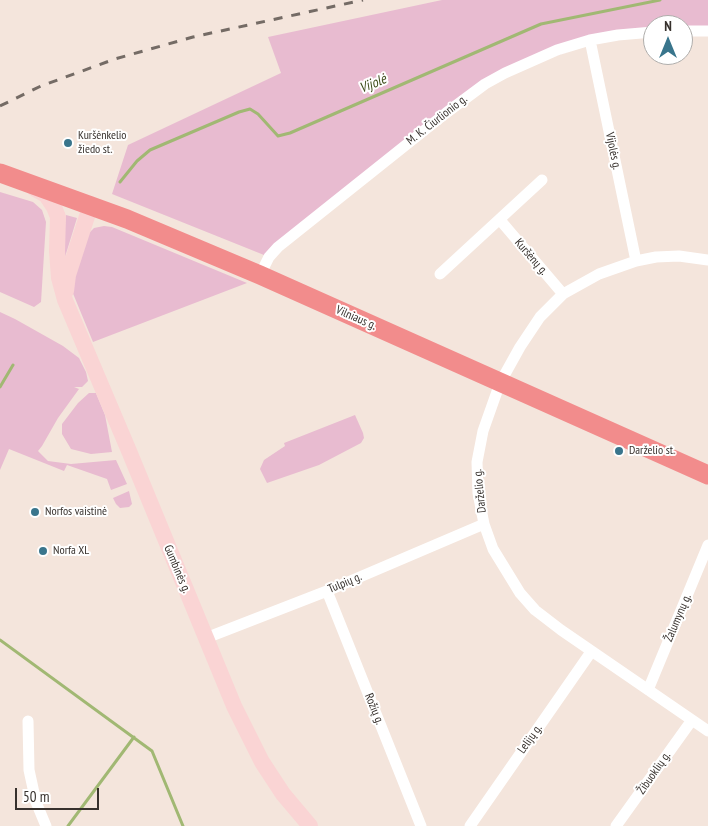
<!DOCTYPE html>
<meta charset="utf-8">
<style>
body{margin:0}
#map{position:relative;width:708px;height:826px;overflow:hidden;background:#f4e5dc;font-family:"PT Sans Narrow",sans-serif}
canvas{display:block}
.north{position:absolute;left:643px;top:15px;width:50px;height:50px;box-sizing:border-box;background:#fff;border:1px solid #afadab;border-radius:50%;rotate:0deg;font-size:14px;font-weight:700;line-height:20px;text-align:center;color:#37312d}
.north::after{content:'';display:block;margin:auto;width:18px;height:22px;background:#39758c;clip-path:polygon(50% 0,100% 100%,50% 72%,0 100%)}
.scale{position:absolute;left:15px;top:788px;width:84px;height:22px;box-sizing:border-box;border:2px solid #37312d;border-top:0;padding-left:6px;font-size:15px;line-height:18px;white-space:nowrap;color:#37312d;-webkit-text-stroke:4px #fff;paint-order:stroke}
</style>
<div id="map">
<canvas width="708" height="826"></canvas>
<div class="north">N</div>
<div class="scale">50 m</div>
</div>
<script>
const ctx = document.querySelector('canvas').getContext('2d');
ctx.lineJoin = 'round';
function paint(path, color) { ctx.fillStyle = color; ctx.fill(path, 'evenodd'); }
const poly = rows => new Path2D(rows.map(r => 'M' + r).join(''));
function strokePath(path, color, width, dash) { ctx.strokeStyle = color; ctx.lineWidth = width; ctx.lineCap = dash ? 'butt' : 'round'; ctx.setLineDash(dash || []); ctx.stroke(path); }
function label(font, color, halo, rows, align = 'center') {
  ctx.font = font + ' "PT Sans Narrow",sans-serif'; ctx.lineWidth = 4; ctx.setLineDash([]); ctx.textBaseline = 'middle'; ctx.strokeStyle = halo; ctx.fillStyle = color; for (const [text, x, y, turn = 0] of rows) {
    ctx.save(); ctx.translate(x, y); ctx.rotate((+turn || 0) * Math.PI / 180); ctx.textAlign = isNaN(turn) ? turn : align; if (halo) ctx.strokeText(text, 0, 0); ctx.fillText(text, 0, 0); ctx.restore();
  }
}
paint(poly([
 [442,0,708,0,708,31,683,31,683,25,653,25,653,32,618,35,505,73,269,257,112,194,128,145,281,73,268,37],
 [0,192,33,202,42,210,46,222,41,302,34,307,0,292],
 [66,215,77,218,65,257,62,254],
 [104,226,112,227,247,283,93,342,72,291,73,277,89,233,94,228],
 [0,312,15,319,63,346,79,358,86,372,88,381,82,387,74,387,79,389,58,418,42,446,38,451,48,461,71,464,116,460,127,484,111,490,107,479,67,465,64,471,9,449,0,470],
 [89,393,96,393,105,415,112,452,91,454,71,449,62,434,62,424,78,403],
 [355,415,363,433,364,438,361,443,319,465,267,483,260,469,264,460,285,446,284,443],
 [129,491,132,504,129,507,120,508,116,504,113,498]
]), '#e8bbd0');
strokePath(poly([
 [120,182,137,161,150,150,239,112,250,109,258,114,278,136,290,133,541,24,660,0],
 [0,387,13,365],
 [0,640,152,751,183,826],
 [68,826,134,737]
]), '#a1b873', 3);
strokePath(poly([
 [683,31,708,31],
 [590,40,636,261],
 [500,220,563,294],
 [708,260,679,256,656,257,636,261,599,274,563,294,540,317,520,347,500,383,483,431,477,462,478,493,484,524,493,549,520,593,535,610,561,630,708,731],
 [440,274,542,180],
 [260,275,269,257,278,247,446,113,485,84,505,73,557,50,590,40,618,35,653,32],
 [327,591,421,826],
 [206,638,327,591,484,524],
 [648,690,708,545],
 [28,721,29,770,36,802,46,826],
 [470,826,591,652],
 [616,826,692,720]
]), '#fff', 11);
strokePath(poly([
 [35,189,46,195,54,207,58,217,57,251,59,278,65,300,129,451,234,706,262,762,283,794,310,826],
 [66,291,68,275,91,204]
]), '#fad4d4', 16);
strokePath(poly([
 [0,173,127,219,260,275,708,475]
]), '#f28c8c', 19);
strokePath(poly([
 [0,106,41,86,115,59,193,37,363,0]
]), '#746b65', 3, [9, 9]);
for (const [x, y, r, color] of [
 [68,143,5,"#39758c"],
 [619,451,5,"#39758c"],
 [35,512,5,"#39758c"],
 [43,551,5,"#39758c"]
]) { const dot = new Path2D(); dot.arc(x, y, r, 0, 2 * Math.PI); ctx.fillStyle = color; ctx.fill(dot); strokePath(dot, '#fff', 2); }
label('12px', '#37312d', '#fff', [
 ["M. K. Čiurlionio g.",437,120,-38],
 ["Vijolės g.",613,151,78],
 ["Kuršėnų g.",531,257,49],
 ["Vilniaus g.",356,318,24],
 ["Darželio g.",480,491,-96],
 ["Gumbinės g.",177,569,67],
 ["Tulpių g.",345,583,-23],
 ["Žalumynų g.",678,618,-67],
 ["Rožių g.",374,709,68],
 ["Lelijų g.",530,739,-55],
 ["Žibuoklių g.",654,773,-55]
]);
label('12px', '#37312d', '#fff', [
 ["Kuršėnkelio",78,136],
 ["žiedo st.",78,150],
 ["Darželio st.",629,451],
 ["Norfos vaistinė",45,512],
 ["Norfa XL",53,551]
], 'left');
label('italic 14px', '#3d4c1a', '#fff', [
 ["Vijolė",373,84,-23]
]);
</script>
